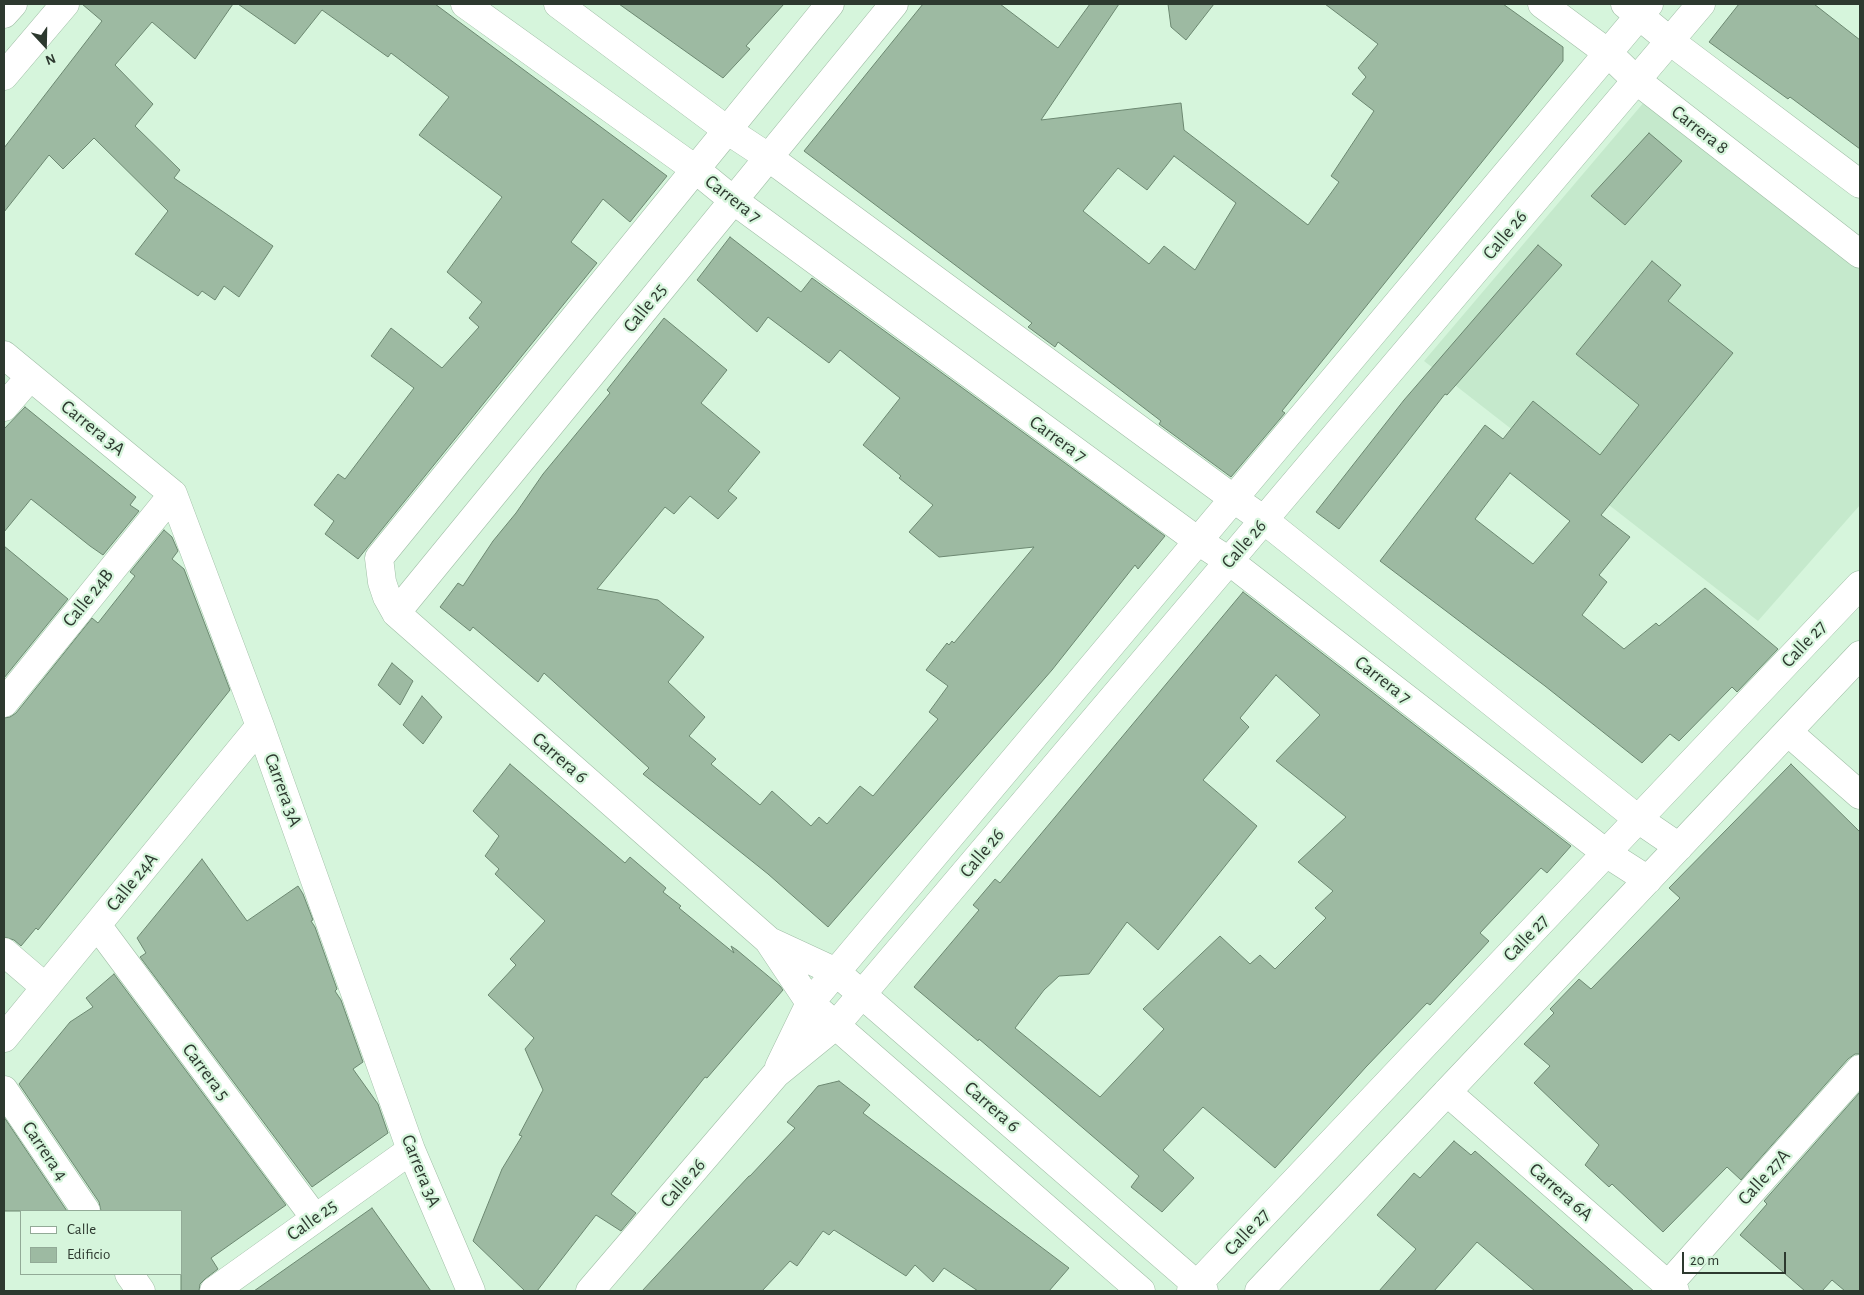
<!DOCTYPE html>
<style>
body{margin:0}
#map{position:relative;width:1864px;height:1295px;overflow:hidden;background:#d6f5dc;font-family:"Alegreya Sans",sans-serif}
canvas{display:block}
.frame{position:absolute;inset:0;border:5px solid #2d392f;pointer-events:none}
.legend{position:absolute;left:20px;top:1210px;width:162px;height:65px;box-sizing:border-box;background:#d6f5dc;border:1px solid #92aa97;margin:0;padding:6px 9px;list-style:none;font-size:15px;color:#2d392f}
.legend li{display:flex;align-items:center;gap:10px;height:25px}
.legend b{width:25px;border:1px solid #92aa97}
.north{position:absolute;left:20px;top:20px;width:50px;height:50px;-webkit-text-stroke:4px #d6f5dc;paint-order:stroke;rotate:159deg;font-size:14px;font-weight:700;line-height:20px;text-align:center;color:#2d392f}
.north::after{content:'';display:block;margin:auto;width:18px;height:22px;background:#2d392f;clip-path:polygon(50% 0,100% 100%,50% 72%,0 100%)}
.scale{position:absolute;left:1682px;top:1252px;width:104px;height:22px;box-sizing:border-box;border:2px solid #2d392f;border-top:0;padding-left:6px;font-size:15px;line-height:18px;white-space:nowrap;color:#2d392f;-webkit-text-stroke:4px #d6f5dc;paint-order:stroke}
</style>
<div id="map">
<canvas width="1864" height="1295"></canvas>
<div class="frame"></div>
<ul class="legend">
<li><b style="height:6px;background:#fff"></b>Calle</li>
<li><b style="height:14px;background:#9dbaa2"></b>Edificio</li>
</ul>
<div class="north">N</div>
<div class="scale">20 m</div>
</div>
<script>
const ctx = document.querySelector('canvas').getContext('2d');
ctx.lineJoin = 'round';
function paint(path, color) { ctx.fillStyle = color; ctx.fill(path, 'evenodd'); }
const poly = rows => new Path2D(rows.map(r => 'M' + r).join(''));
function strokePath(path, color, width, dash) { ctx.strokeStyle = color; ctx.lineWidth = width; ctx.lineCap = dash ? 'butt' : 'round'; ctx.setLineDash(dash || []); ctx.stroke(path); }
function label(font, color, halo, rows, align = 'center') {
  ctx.font = font + ' "Alegreya Sans",sans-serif'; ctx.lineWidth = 4.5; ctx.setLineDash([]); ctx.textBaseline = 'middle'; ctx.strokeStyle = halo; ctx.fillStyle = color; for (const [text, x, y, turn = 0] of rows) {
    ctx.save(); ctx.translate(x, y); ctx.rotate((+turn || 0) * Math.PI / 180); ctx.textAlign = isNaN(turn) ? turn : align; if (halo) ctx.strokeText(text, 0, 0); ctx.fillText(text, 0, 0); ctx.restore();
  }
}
paint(poly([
 [1645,101,1860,265,1860,505,1758,621,1424,361]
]), '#c5e9cc');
const building = poly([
 [82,4,233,4,195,59,152,22,115,65,153,104,135,126,180,170,174,178,273,246,239,297,224,286,215,300,202,291,198,296,135,254,168,211,94,138,63,169,49,155,4,212,4,148,102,21,82,4],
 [238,4,435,4,667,176,630,222,603,199,571,242,597,263,358,559,325,534,334,521,314,505,338,474,345,479,414,388,371,356,391,328,442,368,479,327,469,318,482,302,447,272,502,197,419,135,449,97,391,53,388,57,322,10,295,44,238,4],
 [619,4,784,4,746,46,750,49,723,78,619,4],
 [923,4,1000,4,1058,48,1090,4,1119,4,1041,120,1181,103,1184,130,1308,225,1339,182,1331,176,1374,111,1352,94,1366,77,1358,68,1378,44,1325,4,1503,4,1563,47,1563,61,1282,411,1285,413,1231,477,1159,424,1161,421,1058,342,1055,347,1028,327,1032,323,804,151,923,4],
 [1174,156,1236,203,1195,270,1164,246,1149,264,1083,211,1118,168,1147,190,1174,156],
 [1168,4,1214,4,1186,40,1171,27,1168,4],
 [1739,4,1814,4,1860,40,1860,149,1790,97,1788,99,1709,42,1739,4],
 [1649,133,1682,161,1625,225,1591,196,1649,133],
 [730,237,801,292,812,278,1165,536,1138,569,1135,565,1052,670,828,927,768,874,643,774,649,768,544,673,538,682,473,627,470,631,440,607,458,583,463,586,493,541,516,513,543,474,610,393,607,390,664,318,727,370,701,403,760,452,728,491,737,498,718,519,690,496,674,514,665,507,597,589,658,600,704,637,668,682,705,717,689,736,716,759,711,764,760,805,772,791,811,826,819,817,827,824,860,786,873,796,938,719,929,712,948,686,926,670,947,643,949,645,952,641,954,643,1034,547,939,557,909,532,933,505,899,478,901,476,863,445,900,398,840,350,829,363,768,317,757,332,697,280,730,237],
 [1538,245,1562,265,1447,395,1445,394,1339,529,1316,512,1404,400,1538,245],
 [1652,261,1681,285,1668,301,1733,353,1601,515,1630,537,1599,575,1607,582,1582,615,1624,649,1656,623,1659,626,1705,588,1778,649,1737,692,1732,687,1679,741,1670,734,1642,763,1545,686,1380,561,1485,425,1503,439,1533,401,1600,455,1639,405,1576,354,1652,261],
 [1510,473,1570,521,1533,564,1475,519,1510,473],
 [25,407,136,497,130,505,139,511,103,555,90,546,31,499,4,532,4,429,25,407],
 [164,530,172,537,178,551,172,559,184,569,230,690,38,930,36,928,21,946,14,940,4,937,4,718,10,717,16,713,92,618,98,623,135,576,130,572,164,530],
 [4,546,68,599,4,678,4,546],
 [1243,592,1571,846,1547,873,1541,868,1480,933,1489,941,1430,1005,1427,1003,1366,1067,1275,1168,1203,1107,1163,1150,1194,1178,1162,1212,1131,1187,1139,1176,979,1039,978,1041,914,987,979,910,973,905,995,879,1000,883,1243,592],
 [1276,675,1320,715,1276,761,1346,817,1298,862,1333,891,1315,908,1326,918,1275,969,1260,955,1250,964,1220,936,1143,1009,1164,1029,1100,1097,1015,1028,1044,990,1059,976,1089,974,1127,922,1158,950,1257,826,1203,780,1249,727,1240,718,1276,675],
 [392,663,413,681,400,705,378,685,392,663],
 [422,696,442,717,423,744,403,725,422,696],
 [510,764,625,863,630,857,666,888,663,892,681,906,679,908,734,953,731,946,737,950,780,986,783,990,707,1078,705,1077,611,1194,636,1213,621,1231,596,1215,537,1291,525,1291,473,1241,502,1169,522,1136,519,1135,543,1090,525,1049,534,1038,488,995,516,965,510,959,545,921,495,874,499,869,485,856,499,836,473,811,510,764],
 [1791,764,1860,832,1860,1054,1855,1054,1848,1059,1741,1180,1727,1167,1663,1232,1612,1184,1609,1187,1585,1165,1599,1145,1534,1083,1550,1066,1524,1044,1554,1013,1550,1009,1579,979,1591,989,1680,898,1669,888,1791,764],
 [202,859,247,921,298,886,303,894,313,920,311,921,315,927,337,989,335,991,341,1000,363,1062,353,1069,378,1104,388,1133,312,1187,140,957,146,953,137,938,202,859],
 [114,974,286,1205,211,1258,218,1269,205,1279,200,1284,199,1291,181,1291,181,1211,101,1211,99,1202,19,1084,70,1022,93,1007,86,998,114,974],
 [839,1081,870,1105,863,1113,1069,1268,1049,1291,978,1291,944,1268,933,1282,915,1265,906,1276,834,1230,829,1235,823,1231,797,1266,790,1261,762,1291,642,1291,749,1176,750,1176,795,1128,787,1122,818,1086,839,1081],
 [1860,1092,1860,1291,1845,1291,1832,1280,1822,1291,1805,1291,1740,1235,1767,1204,1764,1201,1860,1092],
 [4,1117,67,1211,4,1211,4,1117],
 [1454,1141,1471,1155,1475,1151,1634,1291,1535,1291,1477,1242,1434,1291,1379,1291,1416,1249,1377,1215,1414,1173,1420,1178,1454,1141],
 [372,1208,431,1291,254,1291,372,1208]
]);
paint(building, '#9dbaa2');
strokePath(building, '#6c8871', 1);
const street = poly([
 [465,4,695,169,733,200,1198,541,1229,561,1606,853,1648,880],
 [558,4,727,130,768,157,1234,499,1264,520,1638,819,1679,847],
 [830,4,379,558,382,582,387,597,396,613,768,940,810,1003,1141,1291],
 [4,14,13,4],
 [4,76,65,4],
 [4,355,173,494,260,726,411,1150,471,1291],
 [4,407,30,377],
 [396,613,894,4],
 [4,703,173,494],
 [1788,732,1860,795],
 [97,925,315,1218],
 [769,941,836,972,1204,1291],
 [4,952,45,987],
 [4,1038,260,726],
 [779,1067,810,1003,1649,4],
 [4,1090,86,1211],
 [1447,1092,1675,1291],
 [129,1274,141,1291],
 [1668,1285,1860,1069],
 [214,1291,411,1150],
 [590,1291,776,1074,835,1026,1701,4],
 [1191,1291,1860,585],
 [1259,1291,1860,655]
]);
const secondary = poly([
 [1542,4,1608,53,1636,80,1860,254],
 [1625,4,1670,41,1860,184]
]);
strokePath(street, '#a0bea6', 29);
strokePath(secondary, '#a0bea6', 29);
strokePath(street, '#fff', 28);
strokePath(secondary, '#fff', 28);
label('19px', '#2d392f', '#d6f5dc', [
 ["Carrera 8",1700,130,38],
 ["Carrera 7",733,199,38],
 ["Calle 26",1505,235,-50],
 ["Calle 25",645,308,-51],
 ["Carrera 3A",93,428,39],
 ["Carrera 7",1058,439,36],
 ["Calle 26",1244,544,-49],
 ["Calle 24B",88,598,-51],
 ["Calle 27",1804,644,-47],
 ["Carrera 7",1383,680,38],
 ["Carrera 6",560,758,41],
 ["Carrera 3A",283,790,70],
 ["Calle 26",982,853,-50],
 ["Calle 24A",132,882,-51],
 ["Calle 27",1526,938,-47],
 ["Carrera 5",206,1072,53],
 ["Carrera 6",992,1107,41],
 ["Carrera 4",45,1151,56],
 ["Carrera 3A",421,1171,68],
 ["Calle 27A",1764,1177,-48],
 ["Calle 26",683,1183,-49],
 ["Carrera 6A",1561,1192,41],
 ["Calle 25",312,1220,-36],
 ["Calle 27",1247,1232,-47]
]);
</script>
